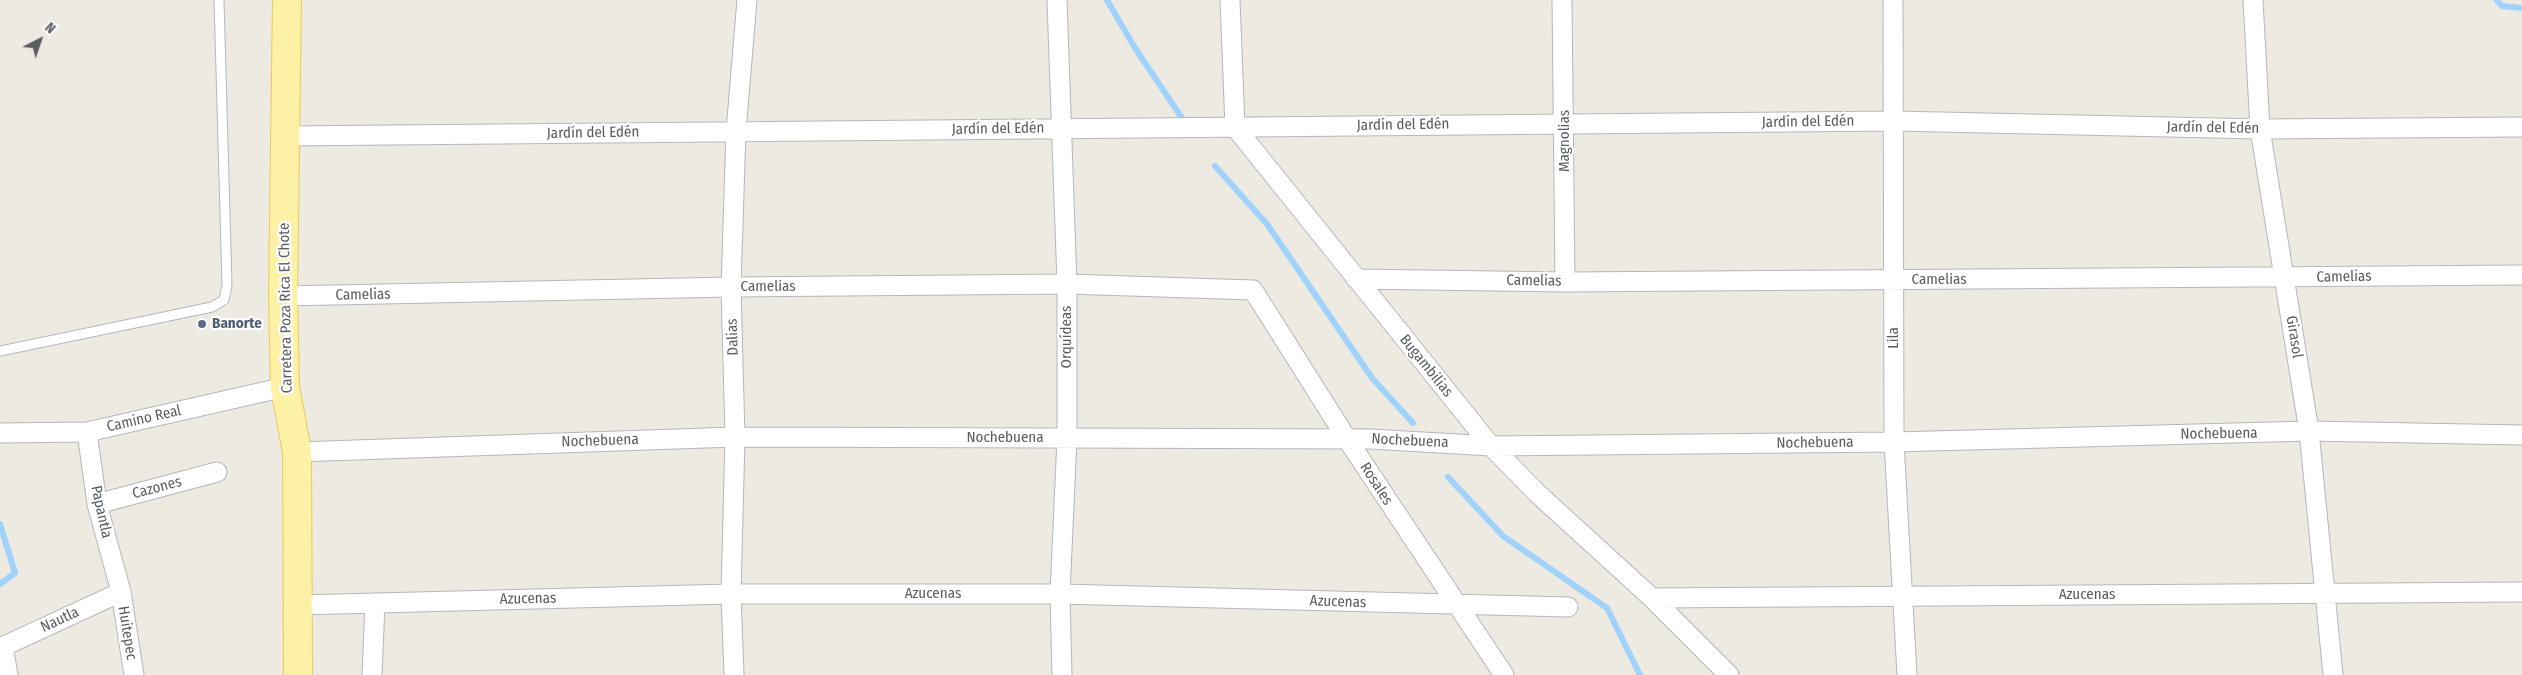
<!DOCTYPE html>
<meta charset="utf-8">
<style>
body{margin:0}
#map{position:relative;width:2522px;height:675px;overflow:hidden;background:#eceae1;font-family:"Fira Sans Condensed",sans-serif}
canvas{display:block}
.north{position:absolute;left:15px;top:15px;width:50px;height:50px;-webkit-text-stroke:4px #fff;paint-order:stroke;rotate:41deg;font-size:14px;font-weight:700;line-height:20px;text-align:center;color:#595d61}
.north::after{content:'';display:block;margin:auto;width:18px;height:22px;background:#595d61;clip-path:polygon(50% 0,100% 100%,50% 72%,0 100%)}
</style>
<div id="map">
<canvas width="2522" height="675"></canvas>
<div class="north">N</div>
</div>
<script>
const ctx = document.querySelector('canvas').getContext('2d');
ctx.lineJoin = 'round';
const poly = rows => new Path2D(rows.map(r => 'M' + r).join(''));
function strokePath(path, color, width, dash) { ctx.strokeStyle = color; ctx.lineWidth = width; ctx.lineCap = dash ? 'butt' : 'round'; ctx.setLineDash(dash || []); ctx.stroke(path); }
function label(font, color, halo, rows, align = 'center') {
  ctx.font = font + ' "Fira Sans Condensed",sans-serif'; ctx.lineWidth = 4.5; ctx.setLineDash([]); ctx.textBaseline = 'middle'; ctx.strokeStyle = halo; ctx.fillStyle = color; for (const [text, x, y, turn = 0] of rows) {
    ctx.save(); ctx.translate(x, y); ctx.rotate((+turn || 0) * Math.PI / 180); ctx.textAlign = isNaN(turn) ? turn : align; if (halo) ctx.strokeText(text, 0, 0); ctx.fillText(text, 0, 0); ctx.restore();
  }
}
strokePath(poly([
 [1107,0,1135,48,1182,118],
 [2497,0,2502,6,2522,8],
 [1215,166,1267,224,1372,378,1413,423],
 [1448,477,1503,536,1607,608,1640,675],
 [0,524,15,573,0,584]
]), '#a0d2fc', 6);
const service = poly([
 [0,351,212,307,224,300,227,285,219,0]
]);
const minor = poly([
 [1057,0,1067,284,1067,439,1060,594,1062,675],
 [1230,0,1235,127,1491,446,1538,494,1652,598,1729,675],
 [1562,0,1565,282],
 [1893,0,1894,442,1907,675],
 [2253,0,2260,129,2309,431,2333,675],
 [285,136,1894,121,2260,129,2522,127],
 [1356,279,1565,282,2522,275],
 [283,296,731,287,1067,284,1253,290,1347,439,1504,675],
 [87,432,97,504,121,592,134,675],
 [0,433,87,432,285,387],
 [297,452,735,437,1371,439,1491,446,1894,442,2309,431,2522,435],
 [97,504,217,472],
 [1652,598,2522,592],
 [298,605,731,594,1060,594,1568,607],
 [3,646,8,675],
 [0,648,121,592],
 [372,675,375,603],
 [734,675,731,594,735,437,731,287,736,131,747,0]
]);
const primary = poly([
 [287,0,283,296,285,387,297,452,298,675]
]);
strokePath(service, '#b4b7bb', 11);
strokePath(minor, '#b4b7bb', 21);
strokePath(primary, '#edc859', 30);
strokePath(service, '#fff', 9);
strokePath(minor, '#fff', 19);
strokePath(primary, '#fdf1a5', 28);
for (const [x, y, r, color] of [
 [202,324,5,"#5c6f8a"]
]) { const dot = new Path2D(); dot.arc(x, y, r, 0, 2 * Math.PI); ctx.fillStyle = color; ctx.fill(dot); strokePath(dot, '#fff', 2); }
label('15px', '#595d61', '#fff', [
 ["Jardín del Edén",1808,122,-1],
 ["Jardín del Edén",1403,125,-1],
 ["Jardín del Edén",2213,128,1],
 ["Jardín del Edén",998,129,-1],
 ["Jardín del Edén",593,133,-1],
 ["Magnolias",1565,141,-90],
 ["Camelias",2344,277,-1],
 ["Camelias",1939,280],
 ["Camelias",1534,281,1],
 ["Camelias",768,287],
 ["Camelias",363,295,-1],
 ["Carretera Poza Rica El Chote",286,308,-91],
 ["Dalias",733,337,-92],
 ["Orquídeas",1067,337,-90],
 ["Girasol",2294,337,81],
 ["Lila",1894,338,-90],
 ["Bugambilias",1426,366,51],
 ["Camino Real",144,419,-13],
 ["Nochebuena",2219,434,-1],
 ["Nochebuena",1005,438],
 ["Nochebuena",600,441,-2],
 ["Nochebuena",1410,441,3],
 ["Nochebuena",1815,443,-1],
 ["Rosales",1376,484,57],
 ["Cazones",157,488,-15],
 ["Papantla",101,512,78],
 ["Azucenas",933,594],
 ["Azucenas",2087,595],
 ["Azucenas",528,599,-1],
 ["Azucenas",1338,602,2],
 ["Nautla",60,620,-25],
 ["Huitepec",127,633,81]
]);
label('bold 15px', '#4e5e75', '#fff', [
 ["Banorte",212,324]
], 'left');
</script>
